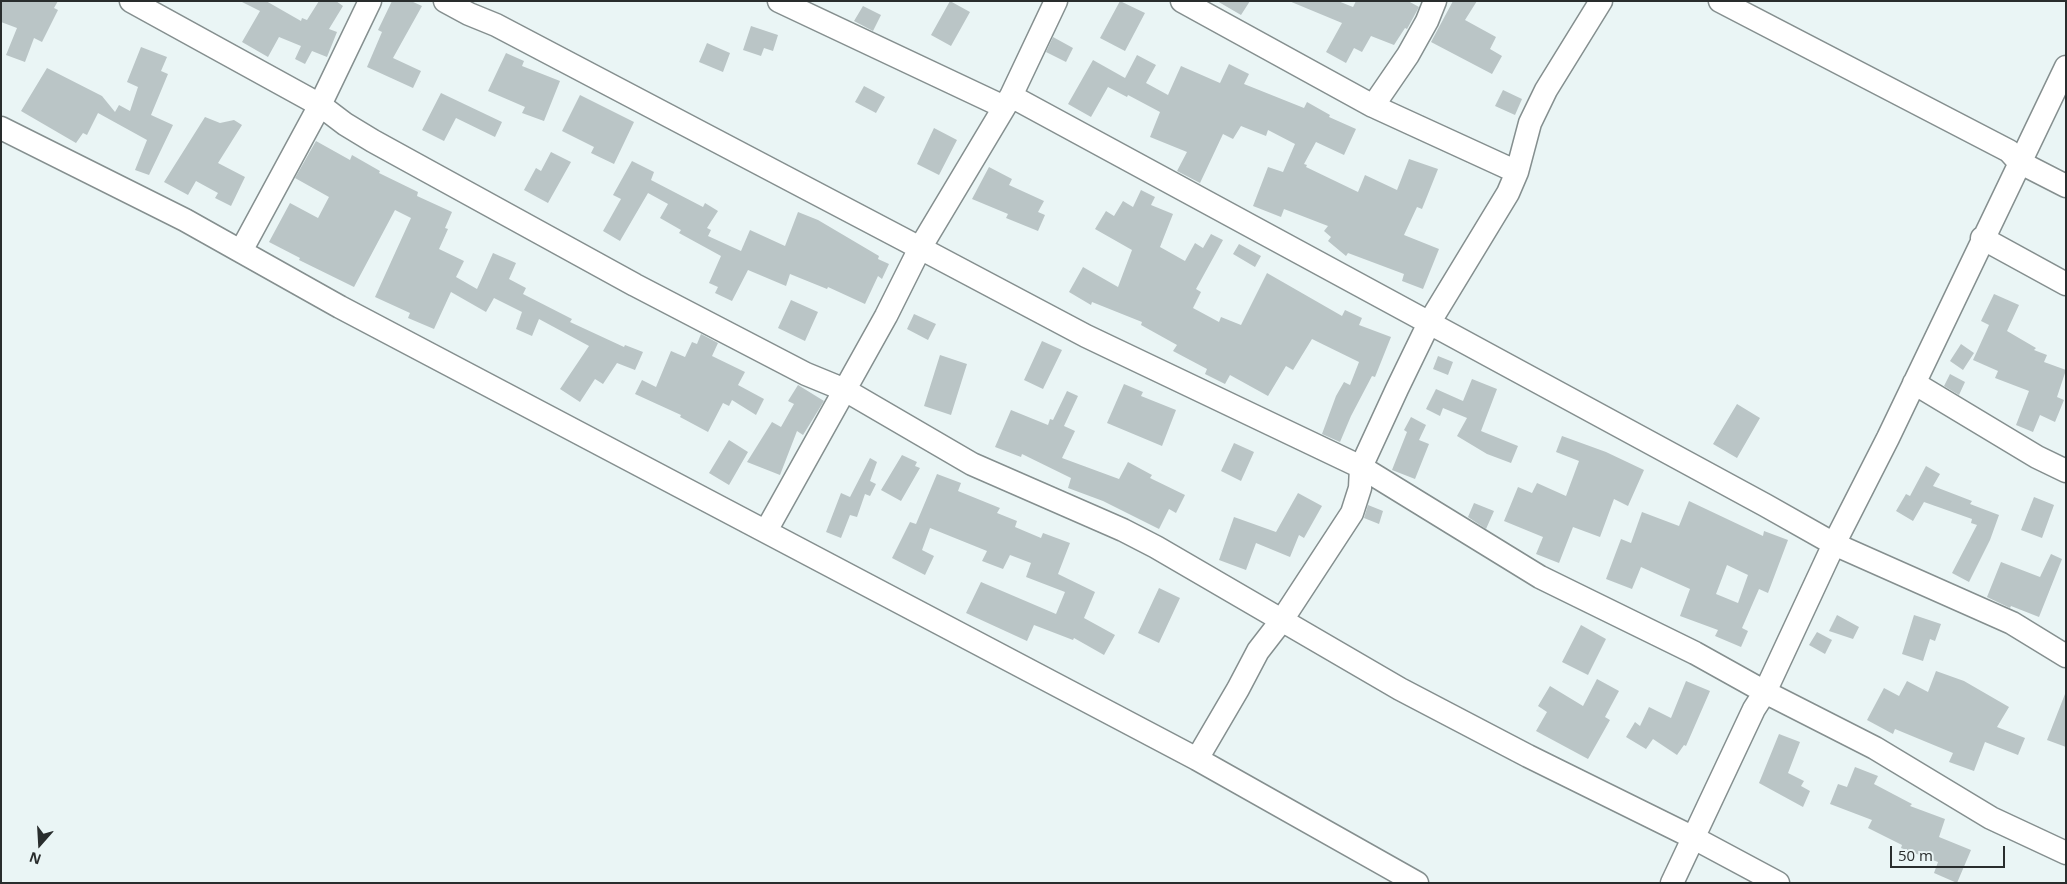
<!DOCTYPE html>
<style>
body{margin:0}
#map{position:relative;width:2067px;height:884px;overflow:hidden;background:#eaf5f5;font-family:"Open Sans",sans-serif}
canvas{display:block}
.frame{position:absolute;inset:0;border:2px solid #292d2d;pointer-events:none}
.north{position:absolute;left:15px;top:819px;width:50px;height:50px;-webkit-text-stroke:4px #eaf5f5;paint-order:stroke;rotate:199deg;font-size:14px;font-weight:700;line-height:20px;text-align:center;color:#292d2d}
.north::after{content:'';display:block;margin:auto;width:18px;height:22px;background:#292d2d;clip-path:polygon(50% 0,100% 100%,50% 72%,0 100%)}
.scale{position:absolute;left:1890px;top:846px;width:115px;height:22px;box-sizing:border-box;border:2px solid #292d2d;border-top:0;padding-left:6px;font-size:15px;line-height:18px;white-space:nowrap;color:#292d2d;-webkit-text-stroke:4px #eaf5f5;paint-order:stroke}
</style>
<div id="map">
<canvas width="2067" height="884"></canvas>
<div class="frame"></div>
<div class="north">N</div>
<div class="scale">50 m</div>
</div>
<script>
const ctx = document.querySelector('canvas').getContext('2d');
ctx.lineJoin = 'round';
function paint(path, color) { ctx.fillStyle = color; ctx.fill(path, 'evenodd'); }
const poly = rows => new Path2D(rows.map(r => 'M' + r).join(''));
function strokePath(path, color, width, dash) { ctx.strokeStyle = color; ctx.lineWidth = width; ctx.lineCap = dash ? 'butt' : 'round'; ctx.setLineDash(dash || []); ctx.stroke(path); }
paint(poly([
 [1,1,58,1,54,8,58,10,42,42,34,38,25,62,6,55,17,28,1,22],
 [240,1,266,1,301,21,302,18,307,20,319,1,336,1,343,6,329,29,337,32,327,57,312,51,305,64,295,59,301,46,279,37,268,57,242,42,260,11],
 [392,1,411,1,422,6,393,58,421,71,413,88,367,67,382,32,378,30],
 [950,1,970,12,951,46,931,35],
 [1120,1,1145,13,1125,51,1100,38],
 [1217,1,1250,1,1241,15],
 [1289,1,1338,1,1353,7,1356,1,1408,1,1419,7,1407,29,1405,28,1394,45,1371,36,1362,52,1354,48,1346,63,1326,52,1342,23],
 [1453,1,1477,1,1465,20,1496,37,1490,49,1502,56,1492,74,1431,42],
 [863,6,881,15,873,31,854,21],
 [751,26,778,35,773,51,764,48,761,56,743,50],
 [1053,37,1073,48,1066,62,1046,52],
 [707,43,730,53,723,72,699,62],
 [141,47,167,57,161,71,168,74,151,115,173,125,149,175,135,170,147,140,98,113,87,135,83,133,76,143,21,111,47,68,102,96,115,112,119,105,130,111,138,87,127,82],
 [506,53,524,61,522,66,560,81,544,121,522,113,525,107,488,91],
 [1137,55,1156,65,1146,83,1168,95,1181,66,1220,83,1229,64,1249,74,1244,84,1304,108,1307,102,1330,115,1329,117,1356,129,1344,155,1316,142,1304,164,1307,165,1306,167,1358,192,1365,175,1397,190,1409,159,1438,169,1422,209,1417,207,1404,235,1439,249,1423,289,1402,281,1404,274,1348,253,1346,256,1328,241,1331,237,1324,231,1328,226,1284,209,1281,217,1253,206,1268,167,1283,172,1295,144,1268,130,1266,136,1241,126,1233,139,1223,134,1200,183,1177,171,1187,152,1150,137,1160,112,1128,95,1127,97,1108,87,1091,117,1068,104,1093,60,1125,78],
 [864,86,885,97,876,113,855,102],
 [1503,90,1522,99,1515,115,1495,106],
 [441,93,502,122,495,137,456,118,444,141,422,130],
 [580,95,634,122,614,164,591,153,594,147,562,131],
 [205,117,220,123,234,120,242,125,218,163,245,177,231,206,215,198,218,193,196,181,188,195,164,182],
 [934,128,957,140,939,175,917,164],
 [316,141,350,160,352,155,380,171,379,173,418,192,417,196,452,212,445,228,448,229,439,249,464,261,456,277,477,289,493,253,516,263,509,279,526,288,523,294,572,319,570,322,624,347,625,345,643,352,635,370,617,363,603,384,595,379,580,402,560,389,589,346,539,319,532,336,516,329,522,312,494,298,486,312,451,292,434,329,408,318,410,313,375,297,411,218,395,210,354,287,299,260,300,258,269,242,290,203,318,218,329,197,295,178],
 [551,152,571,162,548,203,524,190,536,168,541,171],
 [632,161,654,172,651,180,703,207,705,203,718,211,707,228,711,230,708,236,741,251,750,230,785,246,798,212,818,220,879,256,878,259,889,264,882,279,878,276,865,304,828,287,827,289,790,274,786,286,748,270,732,301,715,293,718,287,709,283,721,256,679,233,681,230,660,218,668,204,648,193,620,241,603,231,621,199,613,195],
 [989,167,1012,179,1009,185,1044,201,1038,212,1045,215,1038,231,1006,218,1008,214,972,199],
 [1141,190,1155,197,1151,205,1173,214,1160,247,1185,261,1195,243,1203,248,1211,234,1223,240,1196,289,1201,292,1193,308,1219,322,1221,317,1241,325,1267,273,1342,316,1345,310,1362,318,1359,325,1391,337,1375,377,1372,376,1351,416,1340,442,1322,434,1336,396,1344,382,1350,385,1359,362,1312,339,1293,370,1286,366,1268,396,1230,375,1225,384,1205,374,1207,369,1173,351,1177,345,1141,325,1142,322,1092,302,1091,305,1069,292,1083,267,1118,287,1132,250,1095,229,1106,211,1114,216,1123,201,1133,207],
 [1239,244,1261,256,1255,267,1233,254],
 [1994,294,2019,305,2007,331,2036,348,2034,350,2047,355,2044,362,2066,370,2057,397,2064,400,2055,422,2040,415,2033,432,2016,425,2029,391,1995,378,1998,371,1973,360,1989,325,1981,321],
 [791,300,818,312,805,341,778,328],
 [914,314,936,324,928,340,907,329],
 [701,334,718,343,712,356,745,372,738,385,764,399,756,415,732,400,729,406,723,403,708,432,680,417,681,415,635,394,642,380,656,387,671,351,685,357,692,342,697,344],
 [1042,341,1062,350,1043,389,1024,380],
 [1961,344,1974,353,1963,370,1950,361],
 [940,355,967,364,951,415,924,406],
 [1438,356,1453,362,1448,375,1433,369],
 [1950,374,1965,382,1959,395,1944,386],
 [1472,379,1497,389,1481,431,1518,446,1511,463,1487,454,1457,436,1467,418,1443,408,1440,416,1426,409,1436,389,1463,401],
 [1124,384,1143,392,1141,396,1176,410,1162,446,1107,423],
 [798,385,824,401,803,435,797,431,780,475,747,462,772,422,781,427,794,404,788,401],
 [1067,391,1078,396,1064,426,1075,431,1062,458,1119,479,1128,462,1152,475,1150,478,1185,495,1176,513,1169,509,1159,529,1103,501,1068,488,1071,478,1022,454,1021,457,995,447,1011,410,1048,425,1050,419,1053,420],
 [1737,404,1760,418,1737,458,1713,444],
 [1411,417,1426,425,1419,440,1429,444,1415,479,1392,470,1407,432,1404,430],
 [1562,436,1606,452,1644,470,1628,506,1614,499,1600,537,1573,527,1559,563,1536,554,1543,537,1504,521,1518,487,1532,493,1537,483,1566,496,1579,461,1556,452],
 [729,440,748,452,729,485,709,473],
 [1234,443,1254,452,1241,481,1221,471],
 [902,455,917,462,915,466,920,468,901,501,881,490],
 [870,458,877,462,870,481,876,484,870,496,865,494,857,517,850,515,841,538,826,532,841,493,850,497],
 [1926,466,1940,474,1933,486,1972,501,1970,504,1999,515,1990,540,1969,582,1952,573,1977,525,1971,523,1972,519,1924,502,1913,521,1896,511,1906,494,1910,496],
 [937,474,961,483,958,491,1000,508,997,513,1017,521,1015,527,1041,538,1043,533,1070,543,1058,574,1095,592,1084,618,1115,635,1104,655,1074,638,1073,640,1034,625,1027,641,966,613,981,582,1056,614,1065,592,1026,577,1031,563,1010,555,1003,569,982,561,987,551,930,528,922,550,934,556,925,575,892,558,910,522,916,524],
 [1298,493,1322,506,1304,538,1299,535,1290,557,1256,543,1246,570,1219,560,1234,517,1276,532],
 [2034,497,2054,505,2042,538,2021,530],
 [1689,501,1763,536,1764,531,1788,540,1768,593,1759,589,1742,628,1748,631,1741,647,1715,636,1718,630,1680,616,1690,589,1641,567,1632,589,1606,579,1621,539,1631,543,1642,512,1679,526],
 [1727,565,1748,575,1738,603,1716,594],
 [1474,503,1494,511,1486,529,1468,517],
 [1368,505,1383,511,1379,524,1364,518],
 [2051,554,2062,559,2039,617,2011,606,2010,608,1987,597,2001,562,2040,577],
 [1159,588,1180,598,1159,643,1138,633],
 [1837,615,1859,627,1853,639,1829,631],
 [1914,615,1941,624,1935,641,1930,639,1923,661,1902,654],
 [1581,625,1606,639,1588,675,1562,662],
 [1817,632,1832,640,1825,654,1809,645],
 [1936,671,1964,681,2009,707,1997,727,2025,738,2018,755,1985,742,1974,771,1949,762,1953,753,1895,729,1893,734,1867,720,1884,688,1899,696,1907,681,1928,692],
 [1597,679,1619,691,1605,717,1610,720,1588,759,1536,731,1547,712,1538,706,1550,686,1583,706],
 [1686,681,1710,691,1686,746,1684,745,1677,755,1653,739,1646,749,1626,737,1635,722,1640,726,1649,707,1671,718],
 [2065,694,2066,694,2066,747,2047,740],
 [1779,734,1800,742,1788,773,1804,781,1801,786,1810,791,1803,807,1759,783],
 [1855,767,1878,776,1874,784,1912,804,1910,806,1945,819,1939,837,1971,850,1957,883,1934,873,1938,862,1901,848,1902,845,1868,828,1872,820,1830,804,1838,784,1847,787]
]), '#bac5c6');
const minor = poly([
 [131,1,320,105,345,124,373,141,635,285,806,374,845,390,972,464,1123,530,1156,547,1400,689,1528,756,1694,838,1778,883],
 [445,1,469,14,496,25,920,248,1011,96,1056,1],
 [779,1,1004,107],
 [1182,1,1373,106,1517,172],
 [1720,1,2009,151,2019,162,2066,186],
 [1011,96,1765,505,1834,544,2012,623,2066,656],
 [1373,106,1408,55,1427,21,1435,1],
 [1,128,185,220,340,307,1197,759],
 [1982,238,2066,284],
 [241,251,320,105,370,1],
 [1914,383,2037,457,2066,471],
 [766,531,886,316,920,248,1086,336,1361,467,1540,577,1695,653,1765,692,1875,748,1991,818,2066,853],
 [1417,883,1197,759,1238,689,1258,651,1282,620,1352,513,1360,488,1361,467,1397,389,1429,323,1508,193,1517,172,1530,123,1546,90,1601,1],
 [1672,883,1754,709,1765,692,1834,544,1888,438,2066,67]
]);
strokePath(minor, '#858f8f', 25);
strokePath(minor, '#fff', 22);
</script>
